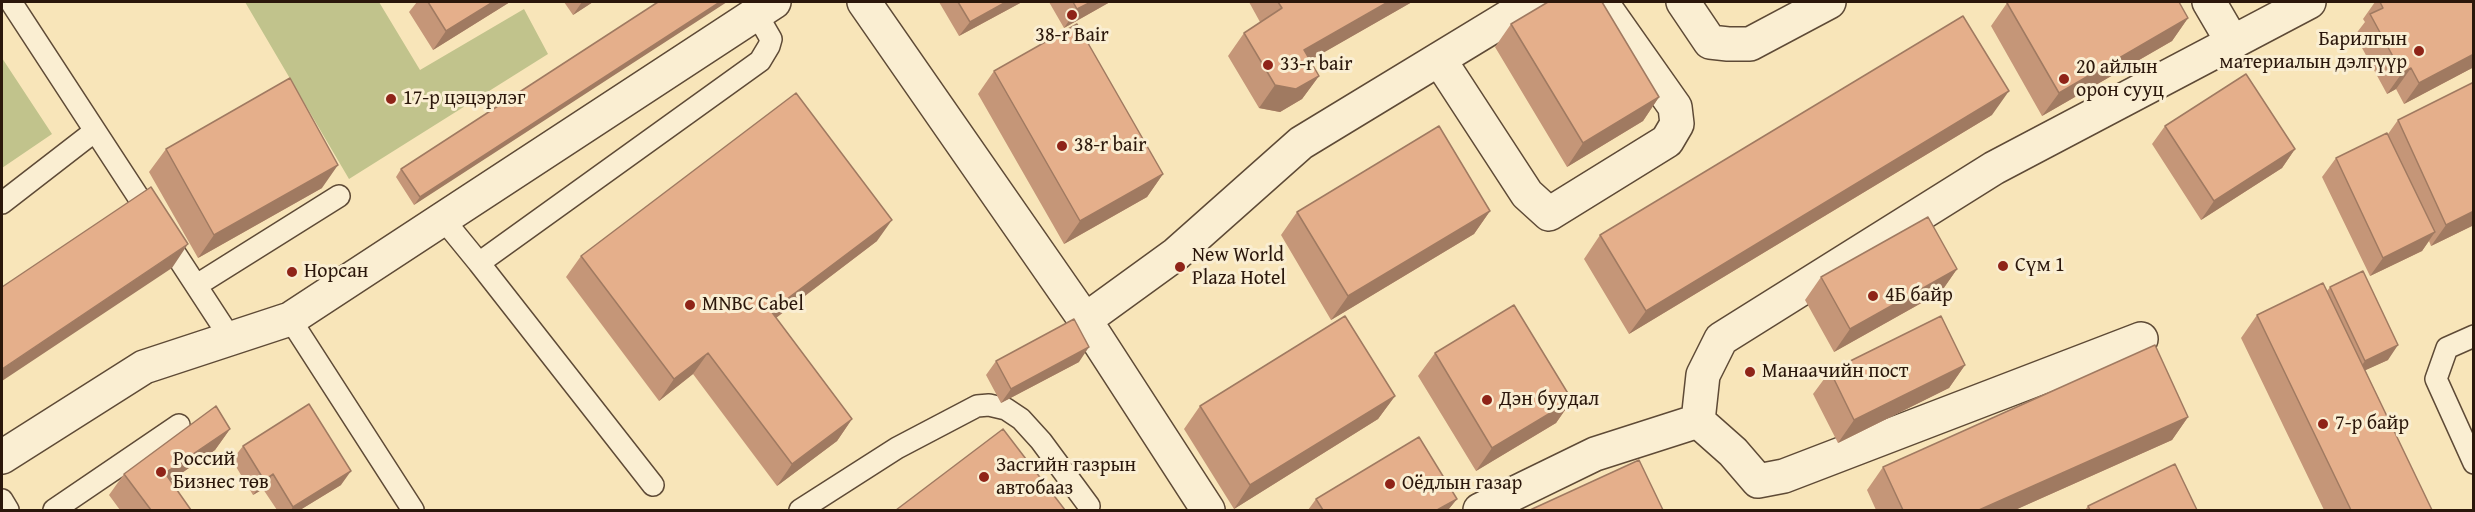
<!DOCTYPE html>
<meta charset="utf-8">
<style>
body{margin:0}
#map{position:relative;width:2475px;height:512px;overflow:hidden;background:#f8e5b9;font-family:"Gentium Book Plus",serif}
canvas{display:block}
.frame{position:absolute;inset:0;border:3px solid #2b170b;pointer-events:none}
</style>
<div id="map">
<canvas width="2475" height="512"></canvas>
<div class="frame"></div>
</div>
<script>
const ctx = document.querySelector('canvas').getContext('2d');
ctx.lineJoin = 'round';
function paint(path, color) { ctx.fillStyle = color; ctx.fill(path, 'evenodd'); }
const poly = rows => new Path2D(rows.map(r => 'M' + r).join(''));
function strokePath(path, color, width, dash) { ctx.strokeStyle = color; ctx.lineWidth = width; ctx.lineCap = dash ? 'butt' : 'round'; ctx.setLineDash(dash || []); ctx.stroke(path); }
function label(font, color, halo, rows, align = 'center') {
  ctx.font = font + ' "Gentium Book Plus",serif'; ctx.lineWidth = 6; ctx.setLineDash([]); ctx.textBaseline = 'middle'; ctx.strokeStyle = halo; ctx.fillStyle = color; for (const [text, x, y, turn = 0] of rows) {
    ctx.save(); ctx.translate(x, y); ctx.rotate((+turn || 0) * Math.PI / 180); ctx.textAlign = isNaN(turn) ? turn : align; if (halo) ctx.strokeText(text, 0, 0); ctx.fillText(text, 0, 0); ctx.restore();
  }
}
paint(poly([
 [245,2,379,2,420,70,524,9,548,54,349,179],
 [2,58,52,134,2,168]
]), '#c1c38c');
const lane = poly([
 [11,2,231,339],
 [2,203,95,131],
 [443,219,479,263,760,61,769,46,771,39,756,13],
 [479,263,653,485],
 [197,285,339,196],
 [290,319,413,510],
 [2474,336,2447,348,2436,379,2474,463],
 [2,500,8,510],
 [54,510,179,425],
 [800,510,897,448,977,406,989,405,1006,409,1021,419,1041,441,1089,506]
]);
const street = poly([
 [864,2,1085,320,1208,510],
 [1683,2,1710,42,1728,44,1750,44,1829,2],
 [2209,2,2233,43],
 [1439,59,1527,194,1549,214,1667,141,1677,124,1675,107,1601,2],
 [1085,320,1176,254,1301,143,1533,2],
 [1698,421,1733,452,1758,481,1784,476,2141,339],
 [2,457,144,367,290,319,774,2],
 [1480,510,1595,454,1698,421,1703,375,1721,339,1994,168,2309,2]
]);
strokePath(lane, '#5e4a36', 24);
strokePath(street, '#5e4a36', 36);
strokePath(lane, '#faeed2', 21);
strokePath(street, '#faeed2', 33);
paint(poly([
 [417,2,510,2,433,50,409,12],
 [564,2,593,2,573,15],
 [658,2,414,205,396,177,401,169],
 [939,2,1022,2,959,36],
 [1049,2,1110,2,1064,28],
 [1249,2,1412,2,1310,60,1319,76,1302,99,1280,112,1259,108,1228,56,1244,33,1260,22],
 [2375,2,2474,2,2474,67,2404,104,2396,89,2387,94,2355,35,2365,22,2363,19],
 [2007,3,2188,18,2172,41,2042,116,1991,26],
 [1511,24,1659,97,1643,121,1567,167,1495,47],
 [994,71,1163,174,1147,197,1064,244,978,94],
 [2474,82,2474,225,2431,246,2429,241,2422,251,2370,276,2322,177,2336,158,2388,134,2398,120],
 [1992,115,1629,334,1584,259,1600,235],
 [2165,126,2295,149,2282,168,2201,220,2152,144],
 [166,149,322,188,198,258,149,172],
 [1490,211,1474,234,1331,320,1281,235,1297,212],
 [877,241,776,318,852,419,837,441,777,486,693,374,659,401,566,277,581,256],
 [1957,269,1941,292,1834,352,1805,300,1821,277],
 [2330,287,2388,360,2365,370,2432,510,2324,510,2241,338,2257,315,2327,291],
 [1435,353,1572,400,1556,423,1476,471,1418,376],
 [996,361,1079,362,1001,403,986,375],
 [1965,365,1949,388,1838,443,1813,394,1830,371],
 [1395,396,1378,419,1234,509,1184,429,1200,406],
 [2188,417,2172,440,2015,510,1876,510,1867,490,1883,467],
 [230,429,215,450,170,481,191,510,120,510,109,495,124,474],
 [243,446,341,485,300,510,277,510,263,489,253,495,232,460],
 [1316,499,1457,499,1448,510,1308,510],
 [2088,506,2197,510,2085,510]
]), '#c59678');
paint(poly([
 [493,2,510,2,433,50,446,31],
 [582,2,593,2,573,15],
 [720,2,727,2,414,205,420,197],
 [1006,2,1022,2,959,36,970,22],
 [1091,2,1110,2,1064,28,1077,9],
 [1388,2,1412,2,1288,73,1304,50],
 [2188,18,2172,41,2042,116,2059,93],
 [2474,54,2474,67,2404,104,2419,83],
 [2411,68,2396,89,2387,94,2402,73],
 [1319,76,1302,99,1280,112,1259,108,1275,85],
 [2009,91,1992,115,1629,334,1646,311],
 [1659,97,1643,121,1567,167,1583,143],
 [2295,149,2282,168,2201,220,2214,201],
 [338,165,322,188,198,258,214,235],
 [1163,174,1147,197,1064,244,1080,221],
 [1490,211,1474,234,1331,320,1348,296],
 [2474,211,2474,225,2431,246,2446,225],
 [892,220,877,241,756,333,771,311],
 [2435,232,2422,251,2370,276,2383,258],
 [188,244,172,268,2,381,2,369],
 [1957,269,1941,292,1834,352,1850,329],
 [2398,345,2388,360,2355,375,2365,361],
 [1089,347,1079,362,1001,403,1011,389],
 [708,353,693,374,659,401,674,379],
 [1965,365,1949,388,1838,443,1854,420],
 [1395,396,1378,419,1234,509,1250,485],
 [1572,400,1556,423,1476,471,1492,448],
 [2188,417,2172,440,2015,510,1979,510],
 [852,419,837,441,777,486,792,464],
 [230,429,215,450,150,495,165,473],
 [351,471,341,485,300,510,291,510,293,507],
 [273,474,263,489,253,495,264,480],
 [1457,499,1448,510,1437,510]
]), '#a07a61');
const building = poly([
 [428,2,493,2,446,31,428,2],
 [658,2,720,2,420,197,401,169,658,2],
 [958,2,1006,2,970,22,958,2],
 [1073,2,1091,2,1077,9,1073,2],
 [1278,2,1388,2,1304,50,1319,76,1296,89,1275,85,1244,33,1282,8,1278,2],
 [1548,2,1602,2,1659,97,1583,143,1511,24,1548,2],
 [2009,2,2179,2,2188,18,2059,93,2007,3,2009,2],
 [2380,2,2474,2,2474,54,2419,83,2411,68,2402,73,2370,14,2383,8,2380,2],
 [1963,16,2009,91,1646,311,1600,235,1963,16],
 [1077,24,1163,174,1080,221,994,71,1077,24],
 [2246,74,2295,149,2214,201,2165,126,2246,74],
 [290,78,338,165,214,235,166,149,290,78],
 [2474,82,2474,211,2446,225,2398,120,2474,82],
 [796,93,892,220,771,311,852,419,792,464,708,353,674,379,581,256,796,93],
 [1439,126,1490,211,1348,296,1297,212,1439,126],
 [2387,133,2435,232,2383,258,2336,158,2387,133],
 [151,187,188,244,2,369,2,287,151,187],
 [1928,217,1957,269,1850,329,1821,277,1928,217],
 [2363,271,2398,345,2365,361,2330,287,2363,271],
 [2323,283,2432,510,2351,510,2257,315,2323,283],
 [1514,305,1572,400,1492,448,1435,353,1514,305],
 [1345,316,1395,396,1250,485,1200,406,1345,316],
 [1941,316,1965,365,1854,420,1830,371,1941,316],
 [1074,319,1089,347,1011,389,996,361,1074,319],
 [2155,345,2188,417,1979,510,1903,510,1883,467,2155,345],
 [309,404,351,471,293,507,273,474,264,480,243,446,309,404],
 [216,406,230,429,165,473,191,510,151,510,124,474,216,406],
 [1003,429,1065,510,896,510,1003,429],
 [1419,437,1457,499,1437,510,1323,510,1316,499,1419,437],
 [1639,460,1663,510,1530,510,1639,460],
 [2175,464,2197,510,2090,510,2088,506,2175,464]
]);
paint(building, '#e5af8b');
strokePath(building, '#a07a61', 1.5);
for (const [x, y, r, color] of [
 [1072,15,6,"#8f2418"],
 [2419,51,6,"#8f2418"],
 [1268,65,6,"#8f2418"],
 [2064,79,6,"#8f2418"],
 [391,99,6,"#8f2418"],
 [1062,146,6,"#8f2418"],
 [2003,266,6,"#8f2418"],
 [1180,267,6,"#8f2418"],
 [292,272,6,"#8f2418"],
 [1873,296,6,"#8f2418"],
 [690,305,6,"#8f2418"],
 [1750,372,6,"#8f2418"],
 [1487,400,6,"#8f2418"],
 [2323,424,6,"#8f2418"],
 [161,472,6,"#8f2418"],
 [984,477,6,"#8f2418"],
 [1390,484,6,"#8f2418"]
]) { const dot = new Path2D(); dot.arc(x, y, r, 0, 2 * Math.PI); ctx.fillStyle = color; ctx.fill(dot); strokePath(dot, '#faeed2', 2); }
label('20px', '#2b170b', '#faeed2', [
 ["38-r Bair",1072,36,"center"],
 ["Барилгын",2407,40,"right"],
 ["материалын дэлгүүр",2407,63,"right"],
 ["33-r bair",1280,65],
 ["20 айлын",2076,68],
 ["орон сууц",2076,91],
 ["17-р цэцэрлэг",403,99],
 ["38-r bair",1074,146],
 ["New World",1192,256],
 ["Plaza Hotel",1192,279],
 ["Сүм 1",2015,266],
 ["Норсан",304,272],
 ["4Б байр",1885,296],
 ["MNBC Cabel",702,305],
 ["Манаачийн пост",1762,372],
 ["Дэн буудал",1499,400],
 ["7-р байр",2335,424],
 ["Россий",173,460],
 ["Бизнес төв",173,483],
 ["Засгийн газрын",996,466],
 ["автобааз",996,489],
 ["Оёдлын газар",1402,484]
], 'left');
</script>
